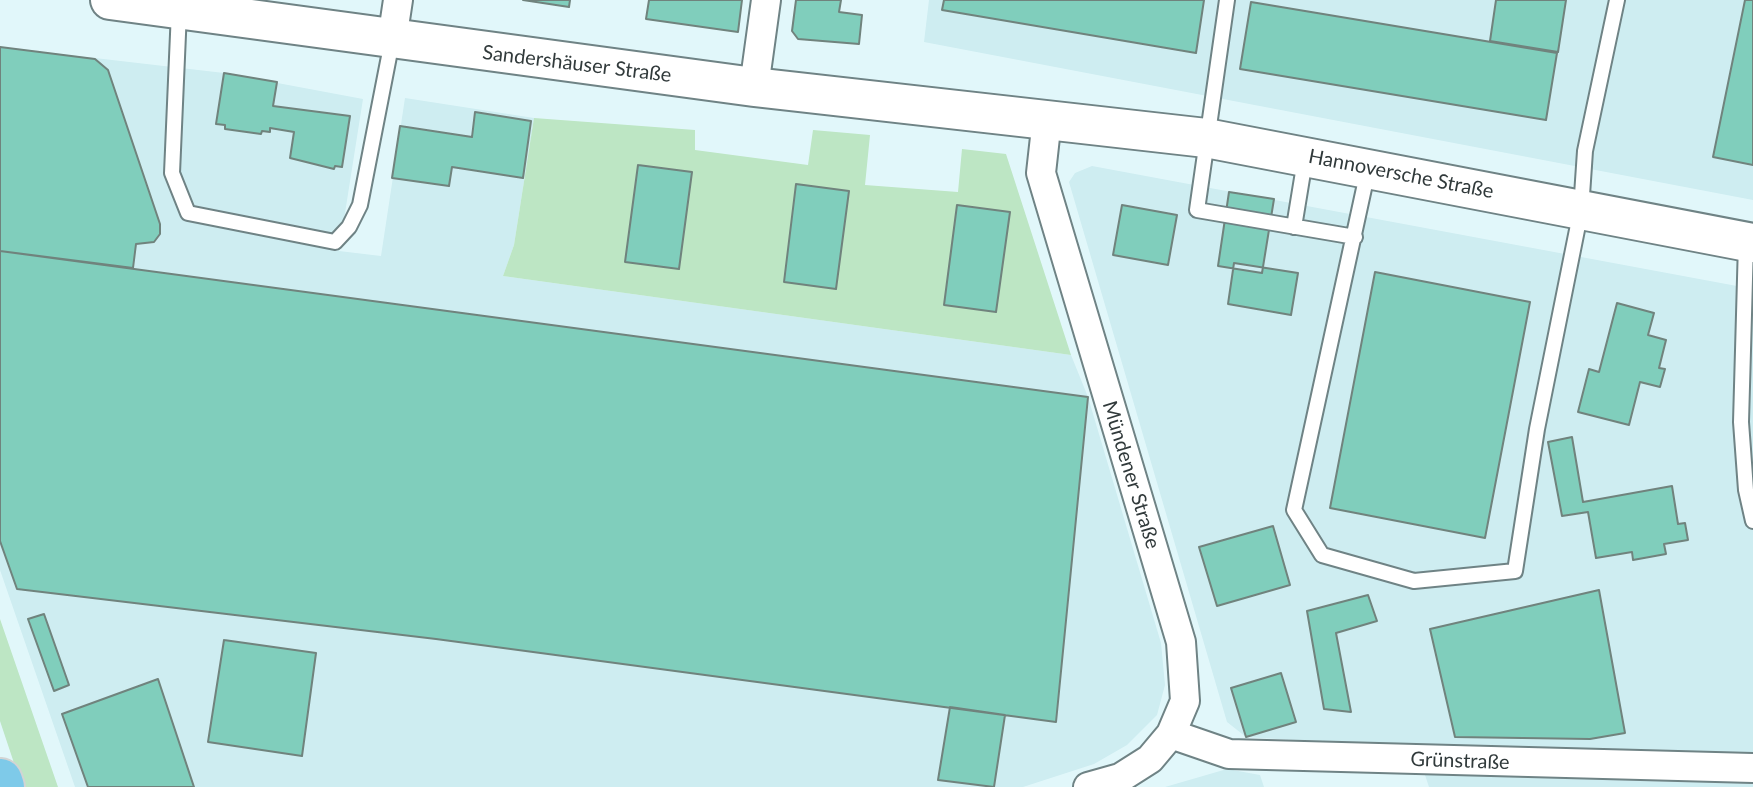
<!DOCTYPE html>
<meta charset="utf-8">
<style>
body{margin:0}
canvas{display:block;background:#e1f7fa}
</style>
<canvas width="1753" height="787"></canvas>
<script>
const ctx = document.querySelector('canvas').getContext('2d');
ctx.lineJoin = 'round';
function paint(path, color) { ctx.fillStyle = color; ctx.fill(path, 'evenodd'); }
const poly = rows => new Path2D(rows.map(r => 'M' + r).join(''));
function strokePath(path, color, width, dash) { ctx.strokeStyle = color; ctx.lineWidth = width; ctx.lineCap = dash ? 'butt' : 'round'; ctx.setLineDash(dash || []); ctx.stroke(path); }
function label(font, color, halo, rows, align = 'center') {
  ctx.font = font + ' Lato,sans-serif'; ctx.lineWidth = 6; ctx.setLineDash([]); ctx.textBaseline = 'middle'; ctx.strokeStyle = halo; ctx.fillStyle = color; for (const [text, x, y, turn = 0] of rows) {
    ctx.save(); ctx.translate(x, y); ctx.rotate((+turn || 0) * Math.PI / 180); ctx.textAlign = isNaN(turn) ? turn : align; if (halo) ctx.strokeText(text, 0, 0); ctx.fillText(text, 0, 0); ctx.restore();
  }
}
paint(poly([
 [929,0,1753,0,1753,200,924,42],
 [0,47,224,73,363,99,339,251,381,256,405,98,534,118,514,245,503,276,1071,355,1088,397,1161,643,1165,685,1157,715,1127,745,1094,764,1023,787,75,787,0,570],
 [1092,166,1753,289,1753,787,1429,787,1425,775,1434,749,1246,737,1227,722,1069,182,1075,173],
 [1227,769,1260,775,1264,787,1165,787]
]), '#ceedf1');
paint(poly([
 [534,118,695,130,695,150,808,165,813,130,870,135,865,185,958,192,962,149,1006,154,1071,355,503,276,514,245],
 [0,619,58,787,22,787,0,721]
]), '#bde6c4');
const building = poly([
 [523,0,570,0,569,7,523,0],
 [649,0,742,0,738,32,646,19,649,0],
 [796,0,841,0,839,12,862,15,859,44,798,39,792,31,796,0],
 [944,0,1204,0,1196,53,942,10,944,0],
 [1496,0,1566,0,1558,52,1490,41,1496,0],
 [1745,0,1753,0,1753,165,1713,157,1745,0],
 [1251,2,1557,53,1546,120,1240,69,1251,2],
 [0,47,95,59,108,70,160,224,160,234,154,242,136,244,133,268,0,251,0,47],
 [224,73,277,82,273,106,350,116,342,167,335,166,334,169,290,158,294,132,270,128,270,132,262,131,261,134,225,129,225,125,216,124,224,73],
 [475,112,531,121,523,178,452,167,449,186,392,178,400,126,472,137,475,112],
 [638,165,692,172,679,269,625,262,638,165],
 [796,184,849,191,836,289,784,282,796,184],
 [1229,192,1274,199,1262,273,1218,266,1229,192],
 [957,205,1010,212,996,312,944,305,957,205],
 [1122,205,1177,215,1168,265,1113,255,1122,205],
 [0,251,1088,397,1056,722,436,639,17,589,0,541,0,251],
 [1234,263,1298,273,1291,315,1228,304,1234,263],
 [1375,272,1530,302,1485,538,1330,508,1375,272],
 [1617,303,1654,313,1648,335,1666,340,1659,368,1665,369,1660,387,1640,382,1629,425,1578,412,1589,369,1599,372,1617,303],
 [1572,437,1583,502,1672,486,1678,524,1685,523,1688,540,1664,544,1666,554,1633,560,1632,552,1596,558,1588,512,1562,516,1548,442,1572,437],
 [1273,526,1290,585,1217,606,1199,547,1273,526],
 [1599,590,1625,733,1590,739,1455,737,1430,629,1599,590],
 [1368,595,1377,621,1336,633,1351,712,1324,709,1307,611,1368,595],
 [44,614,69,685,54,691,28,619,44,614],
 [224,640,316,653,302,756,208,742,224,640],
 [1281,673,1296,722,1246,737,1231,688,1281,673],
 [158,679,194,787,88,787,62,714,158,679],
 [950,707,1005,715,994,787,938,780,950,707]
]);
paint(building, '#80cebc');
strokePath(building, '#70837d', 2);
const lane = poly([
 [1227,0,1197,210,1355,237],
 [179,11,172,173,188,213,335,242,349,227,360,205,392,41],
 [1368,170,1294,510,1322,555,1414,581,1515,571,1537,429,1581,210,1585,151,1617,0],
 [1294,227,1305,160],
 [1746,243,1741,422,1746,490,1753,521]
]);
const street = poly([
 [392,40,398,0],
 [754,87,766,0],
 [1047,119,1041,173,1181,642,1185,701,1171,734,1150,759,1120,778,1088,787],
 [1171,734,1229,754,1753,768]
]);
const secondary = poly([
 [110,0,754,87,1206,138,1753,243]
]);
const primary = poly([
 [0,781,2,787]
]);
strokePath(lane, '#6f8385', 18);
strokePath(street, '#6f8385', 32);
strokePath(secondary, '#6f8385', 42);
strokePath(primary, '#d2d4d4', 48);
strokePath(lane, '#fff', 14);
strokePath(street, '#fff', 28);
strokePath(secondary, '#fff', 38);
strokePath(primary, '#7ecae9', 44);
label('20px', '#313a3b', '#fff', [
 ["Sandershäuser Straße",577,64,7],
 ["Hannoversche Straße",1401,174,11],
 ["Mündener Straße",1131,475,73],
 ["Grünstraße",1460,761,2]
]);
</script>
